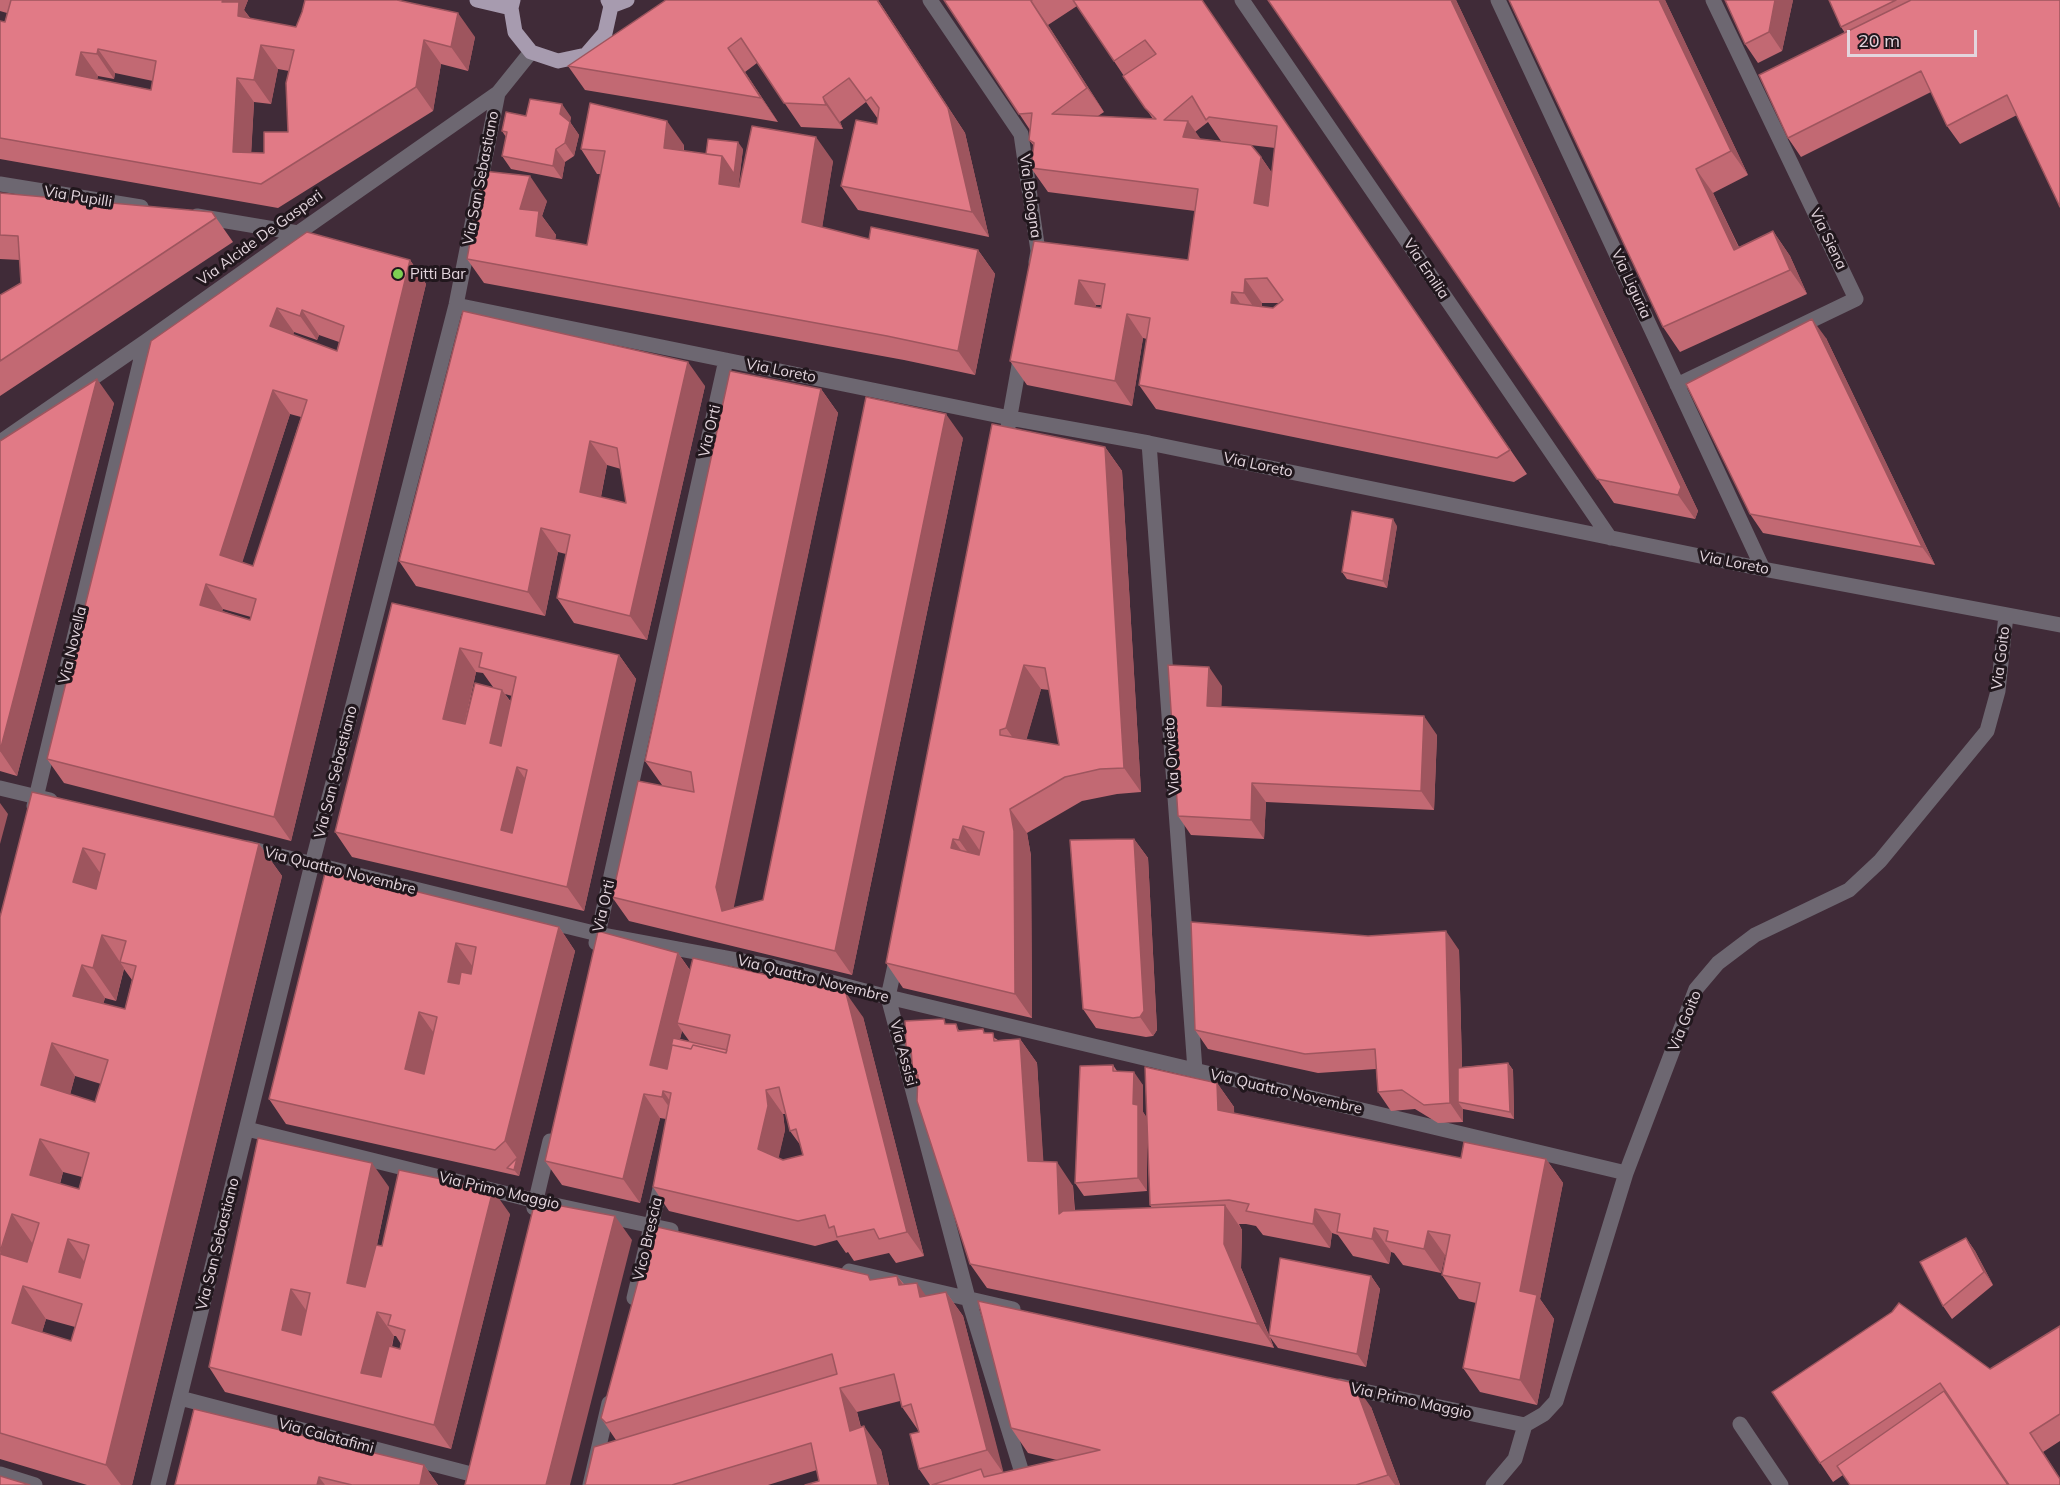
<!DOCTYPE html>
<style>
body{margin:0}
#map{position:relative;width:2060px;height:1485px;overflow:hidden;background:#402b38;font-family:Mulish,sans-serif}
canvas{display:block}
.scale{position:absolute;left:1847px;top:30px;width:130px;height:27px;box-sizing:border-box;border:3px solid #e3d5dd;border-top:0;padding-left:8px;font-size:18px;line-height:21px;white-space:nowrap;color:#e3d5dd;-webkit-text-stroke:4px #21171d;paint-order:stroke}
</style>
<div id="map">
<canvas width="2060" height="1485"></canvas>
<div class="scale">20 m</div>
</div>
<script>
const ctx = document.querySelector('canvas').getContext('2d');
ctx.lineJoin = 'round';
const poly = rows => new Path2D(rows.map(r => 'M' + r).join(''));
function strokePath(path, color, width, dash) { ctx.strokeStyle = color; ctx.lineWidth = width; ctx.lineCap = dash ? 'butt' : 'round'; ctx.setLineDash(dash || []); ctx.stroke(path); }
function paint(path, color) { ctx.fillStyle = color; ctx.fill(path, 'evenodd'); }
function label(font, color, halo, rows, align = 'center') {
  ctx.font = font + ' Mulish,sans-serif'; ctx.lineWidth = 6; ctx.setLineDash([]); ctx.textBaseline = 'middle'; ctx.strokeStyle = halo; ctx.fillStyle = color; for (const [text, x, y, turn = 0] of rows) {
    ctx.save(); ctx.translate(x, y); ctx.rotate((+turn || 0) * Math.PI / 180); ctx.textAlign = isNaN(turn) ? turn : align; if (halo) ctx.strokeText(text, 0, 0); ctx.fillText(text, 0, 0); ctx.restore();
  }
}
strokePath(poly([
 [930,0,1021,134,1038,251,1036,262],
 [1242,0,1610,538],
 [1498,0,1763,569],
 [0,184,141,207],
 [197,216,298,233],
 [456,305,1010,418,1149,443,1763,569,2060,625],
 [1677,385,1856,299,1713,0],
 [1008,427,1021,354],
 [0,442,145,342,298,233,498,93,531,52],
 [1149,443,1195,1070],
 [0,788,50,800],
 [34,806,145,342],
 [248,848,598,934,770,966,888,997,1626,1173],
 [596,943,726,360],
 [897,956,888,997,968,1298,1023,1476],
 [247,1129,536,1201,671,1230],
 [534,1208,550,1141],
 [849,1271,1013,1309],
 [634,1298,663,1176],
 [1340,1386,1525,1425],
 [180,1398,471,1474],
 [1740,1424,1781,1485],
 [0,1474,35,1485],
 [158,1485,312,864,456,305,498,93],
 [590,1485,609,1403],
 [1493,1485,1515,1459,1525,1425,1544,1414,1556,1401,1626,1173,1696,989,1718,963,1755,935,1849,890,1880,861,1987,731,1998,691,2006,615]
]), '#6d6771', 15);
strokePath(poly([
 [477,0,511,8],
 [513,0,511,8,515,32,531,52,558,61,586,55,605,33,611,6,608,0],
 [611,6,627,0]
]), '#a79baf', 15);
paint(poly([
 [0,0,248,0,244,10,251,19,296,27,475,37,468,71,441,64,433,111,278,208,0,159,0,21,5,22,7,13,0,11],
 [278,69,289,71,288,132,264,153,251,153,254,102,271,104],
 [115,73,153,81,151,90,97,79,98,76,114,79],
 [878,0,965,133,989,237,858,210,841,186,877,124,878,119,866,102,840,122,843,129,801,127,757,63,745,72,778,122,585,90,568,66],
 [944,0,1202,0,1527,474,1514,482,1156,409,1139,385,1147,339,1143,338,1132,406,1027,385,1010,361,1034,241,1188,260,1195,211,1048,192,1031,168,1034,146,1029,140,1030,130],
 [1077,6,1124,76,1123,76,1153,119,1098,116,1104,112,1048,25],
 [1208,122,1221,141,1200,139,1195,132],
 [1226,142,1275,148,1272,173,1261,157],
 [1262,303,1279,303,1273,308,1262,307],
 [1096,305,1101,305,1101,308,1095,307],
 [1268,0,1456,0,1698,511,1695,519,1614,503],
 [1509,0,1665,0,1748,175,1713,193,1739,247,1773,231,1790,256,1807,294,1680,352,1663,327],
 [1793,0,1782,51,1758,63,1745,44],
 [1829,0,2060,0,2017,115,1960,144,1947,126,1931,92,1801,157,1788,138,1845,33,1841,27],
 [526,116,571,117,570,122,579,135,574,156,565,162,562,179,511,169,502,156,506,137,502,131],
 [684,145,684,151,706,154,743,149,738,187,833,161,822,227,869,239,978,250,995,274,975,375,904,360,484,283,467,259,547,201,542,216,556,235,555,239,587,245,601,174,597,174,581,149],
 [0,193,212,212,233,242,0,396,0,295,21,283,20,260,0,259],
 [410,260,426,284,291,841,64,783,47,759,151,341],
 [294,332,317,340,319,335,339,342,337,351,293,335],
 [290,414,301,417,253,566,242,562],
 [223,609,251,617,250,620,222,611],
 [463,311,705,386,647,640,574,623,557,598,566,554,558,552,545,616,416,586,399,561],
 [607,465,621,469,626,503,601,497],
 [1826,338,1935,565,1763,533,1750,514],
 [821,389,838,413,733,908,763,900,963,438,852,975,629,921,612,897,662,785,645,761],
 [114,403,17,776,0,771,0,441],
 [1105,447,1122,471,1141,792,1117,794,1082,801,1027,833,1031,856,1032,1018,903,988,886,963],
 [1041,689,1049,690,1059,745,1026,740],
 [1397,526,1387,588,1347,579,1342,572],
 [392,603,619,655,636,679,584,911,352,857,335,832],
 [476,672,483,673,493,687,465,724],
 [505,694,512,696,511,702],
 [1222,686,1221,706,1437,735,1434,810,1266,802,1264,839,1191,835,1178,816],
 [32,792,259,844,282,876,132,1485,87,1485,0,1459,0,917],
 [124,969,132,980,125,1009,103,1004,105,998,116,1001],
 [75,1076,101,1084,95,1102,70,1094],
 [63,1172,82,1177,79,1189,60,1184],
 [46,1319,75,1327,71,1341,42,1332],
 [1134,839,1148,858,1157,1030,1153,1036,1146,1037,1096,1028,1083,1009],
 [326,869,559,927,575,951,519,1176,286,1124,269,1099],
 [1459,950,1462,1067,1508,1063,1513,1070,1514,1119,1463,1109,1463,1122,1438,1123,1415,1109,1391,1111,1378,1092,1376,1069,1318,1073,1208,1049,1195,1030],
 [678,953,690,970,863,1017,924,1256,896,1263,889,1253,854,1261,848,1252,846,1253,837,1240,815,1246,669,1211,653,1187,666,1119,660,1118,640,1203,562,1185,545,1161],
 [682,1031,690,1042,680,1039],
 [783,1114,786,1114,790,1131,801,1146,803,1155,783,1160,778,1158,785,1130],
 [948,1024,961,1031,986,1033,998,1040,1020,1039,1037,1063,1043,1162,1073,1186,1075,1211,1152,1208,1150,1205,1147,1123,1147,1191,1084,1196,1075,1183,1113,1065,1117,1071,1143,1085,1143,1112,1147,1118,1217,1083,1234,1107,1234,1113,1461,1158,1546,1159,1563,1183,1540,1299,1554,1319,1537,1405,1480,1392,1463,1368,1476,1303,1459,1299,1442,1275,1446,1255,1445,1255,1441,1273,1403,1265,1394,1253,1391,1252,1389,1264,1353,1256,1338,1235,1332,1233,1330,1248,1263,1235,1256,1226,1246,1224,1239,1224,1242,1230,1241,1268,1269,1335,1371,1276,1380,1289,1366,1367,1278,1348,1270,1337,1274,1348,987,1288,970,1264,918,1082,913,1074,912,1056,906,1048],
 [389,1187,377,1245,382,1246,510,1214,451,1449,225,1392,209,1367],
 [394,1336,396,1336,401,1344,400,1349,392,1347],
 [1966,1238,1975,1251,1993,1285,1952,1319,1943,1306],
 [897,1276,904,1284,926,1296,946,1292,963,1316,1003,1473,1057,1460,1028,1453,1011,1428,1371,1407,1400,1485,930,1485,919,1469,919,1432,918,1430,902,1407,900,1401,857,1412,861,1427,881,1450,889,1485,805,1485,819,1481,817,1470,768,1485,585,1485,616,1440,601,1418,872,1280],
 [2060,1326,2060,1441,2043,1452,1843,1475,1833,1482,1772,1392,1990,1369],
 [424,1465,438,1485,175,1485]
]), '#c26973');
paint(poly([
 [223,0,248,0,244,10,256,27,254,40,222,2],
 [877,0,878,0,965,133,989,237,972,212],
 [1451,0,1456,0,1698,511,1695,519,1678,495],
 [1659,0,1665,0,1748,175,1731,151],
 [1775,0,1793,0,1782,51,1769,32],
 [1031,1,1048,25,1104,112,1087,88],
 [458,13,475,37,468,71,451,47],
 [424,40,441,64,433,111,416,87],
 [261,45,278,69,271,104,254,80],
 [728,48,745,72,778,122,761,98],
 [98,49,115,73,114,79,97,54],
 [81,52,98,76,93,99,76,75],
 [237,78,254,102,250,176,233,152],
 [823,97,840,122,843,129,826,105],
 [562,104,571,117,570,122,579,135,574,156,565,143,560,114],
 [667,121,684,145,681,173,664,148],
 [1188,121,1205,145,1183,137],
 [816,137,833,161,819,247,802,222],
 [738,142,743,149,736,208,719,184,722,156],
 [556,149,565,162,562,179,553,166],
 [1261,157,1278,182,1271,228,1254,203],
 [1696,169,1713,193,1751,274,1734,250],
 [530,176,547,201,542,216,556,235,553,260,536,236,520,209],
 [1773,231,1790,256,1807,294,1790,270],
 [978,250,995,274,975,375,958,351],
 [410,260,426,284,291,841,274,817],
 [1245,279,1262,303,1261,318,1244,293],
 [1079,280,1096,305,1092,328,1075,304],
 [1232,292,1249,316,1231,303],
 [277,308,294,332,287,350,270,326],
 [302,310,319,335,317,340,300,316],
 [1127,314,1143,338,1132,406,1115,381],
 [1812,319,1826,338,1935,565,1922,547],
 [688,362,705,386,647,640,630,616],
 [97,379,114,403,17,776,0,751],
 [821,389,838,413,733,911,722,911,716,887],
 [273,390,290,414,237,579,220,555],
 [946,414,963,438,852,975,835,951],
 [590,441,607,465,597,516,580,492],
 [1105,447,1122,471,1141,792,1124,768],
 [1393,519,1397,526,1387,588,1383,581],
 [541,528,558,552,545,616,528,592],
 [206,584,223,609,217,629,200,605],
 [460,648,476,672,460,743,443,719],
 [619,655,636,679,584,911,567,887],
 [1024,665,1041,689,1023,752,1006,728],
 [1209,667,1222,686,1221,725,1207,706],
 [502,690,519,714,507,768,490,743],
 [1424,716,1437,735,1434,810,1421,791],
 [517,767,534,792,518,854,501,830],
 [1252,783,1266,802,1264,839,1251,820],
 [0,803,8,814,0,844],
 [1010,809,1027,833,1031,856,1032,1018,1015,994],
 [963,826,980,851,976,864,959,840],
 [953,839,970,863,951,848],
 [1134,839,1148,858,1157,1030,1153,1036,1140,1017],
 [259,844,282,876,132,1485,121,1485,106,1465],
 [83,848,105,880,96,915,73,882],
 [559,927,575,951,522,1165,505,1141],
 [1446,931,1459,950,1463,1103,1458,1102,1463,1109,1463,1122,1450,1103],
 [102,935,124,968,116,1001,93,968],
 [456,943,473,967,465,1006,448,982],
 [678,953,695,978,677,1023,682,1031,668,1084,650,1065],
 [82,965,105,998,96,1028,73,996],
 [846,993,863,1017,924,1256,907,1232],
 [419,1012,436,1036,422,1093,405,1069],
 [1020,1039,1037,1063,1045,1185,1028,1161],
 [52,1043,75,1076,64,1118,41,1085],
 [1508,1063,1513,1070,1514,1119,1510,1112],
 [1134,1072,1143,1085,1143,1112,1147,1118,1147,1191,1138,1178,1133,1104],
 [1217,1083,1234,1107,1235,1134,1218,1110],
 [766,1090,783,1114,785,1130,775,1174,758,1149],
 [663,1091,680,1115,679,1121,662,1097],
 [644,1094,660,1118,640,1203,623,1179],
 [40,1139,63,1172,53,1208,30,1175],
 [517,1158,522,1165,519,1176,514,1170],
 [1546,1159,1563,1183,1540,1299,1554,1319,1537,1405,1520,1380,1520,1291],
 [1057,1162,1073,1186,1076,1238,1059,1214],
 [372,1163,389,1187,364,1307,347,1283],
 [493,1190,510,1214,451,1449,434,1425],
 [1225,1205,1242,1230,1241,1268,1274,1348,1258,1324,1224,1244],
 [1315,1209,1332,1233,1330,1248,1313,1224],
 [12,1214,35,1247,22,1286,0,1254],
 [615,1216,632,1240,570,1485,546,1485],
 [1374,1228,1391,1252,1389,1264,1372,1239],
 [1428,1231,1445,1255,1441,1273,1424,1249],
 [1966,1238,1975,1251,1993,1285,1984,1272],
 [68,1239,91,1271,82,1305,59,1272],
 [897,1276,914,1300,899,1285],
 [1371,1276,1380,1289,1366,1367,1357,1354],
 [917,1283,934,1307,920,1297],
 [23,1286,46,1319,35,1356,12,1323],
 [291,1289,308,1313,299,1354,282,1330],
 [946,1292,963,1316,1004,1474,987,1450],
 [377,1312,394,1336,378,1397,361,1373],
 [1354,1383,1371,1407,1400,1485,1395,1485,1388,1475],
 [840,1388,857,1412,867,1455,850,1431],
 [864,1426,881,1450,889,1485,878,1485],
 [2030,1433,2043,1452,2060,1478,2060,1479],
 [424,1465,438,1485,420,1485],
 [319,1477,325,1485,317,1485]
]), '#9e555e');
const building = poly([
 [11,0,223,0,222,2,239,2,238,16,296,27,302,12,305,0,397,0,458,13,451,47,424,40,416,87,261,184,0,138,0,21,5,22,11,0],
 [261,45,294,50,286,83,288,132,264,132,264,153,233,152,237,78,254,80,261,45],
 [98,49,156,61,151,90,76,75,81,52,97,54,98,49],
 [666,0,877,0,948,108,972,212,841,186,856,120,877,124,879,108,871,97,866,101,849,78,823,97,826,105,784,103,741,38,728,48,761,98,568,66,666,0],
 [944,0,1032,0,1031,1,1087,88,1052,114,1156,119,1145,108,1123,76,1156,54,1145,40,1114,61,1073,0,1202,0,1510,450,1497,458,1139,385,1150,318,1127,314,1115,381,1010,361,1034,241,1188,260,1198,189,1031,168,1034,143,1029,140,1032,113,1019,114,944,0],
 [1192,96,1206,120,1209,117,1277,126,1268,206,1254,203,1261,157,1251,145,1183,137,1188,121,1164,120,1192,96],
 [1267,278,1283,300,1273,308,1231,303,1232,292,1244,293,1245,279,1267,278],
 [1079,280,1105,284,1101,308,1075,304,1079,280],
 [1268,0,1451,0,1681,487,1678,495,1597,479,1268,0],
 [1509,0,1659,0,1731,151,1696,169,1734,250,1773,231,1790,270,1663,327,1509,0],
 [1725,0,1775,0,1769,32,1745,44,1725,0],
 [1829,0,1896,0,1841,27,1829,0],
 [1911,0,2060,0,2060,207,2007,95,1947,126,1921,71,1788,138,1759,75,1911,0],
 [530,99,562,104,560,114,570,122,565,143,556,149,553,166,502,156,507,132,502,131,506,112,526,116,530,99],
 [590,103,667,121,664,148,722,156,719,184,739,187,752,126,816,137,802,222,869,239,871,227,978,250,958,351,887,336,467,259,483,171,530,176,520,209,539,211,536,236,587,245,605,151,581,149,590,103],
 [708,139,738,142,734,174,722,156,706,154,708,139],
 [0,193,212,212,216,218,0,361,0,295,21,283,18,236,0,235,0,193],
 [307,232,410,260,274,817,47,759,151,341,307,232],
 [277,308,300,316,302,310,344,326,337,351,270,326,277,308],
 [273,390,307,400,253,566,220,555,273,390],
 [206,584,256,599,250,620,200,605,206,584],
 [463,311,688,362,630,616,557,598,570,535,541,528,528,592,399,561,463,311],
 [590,441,617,448,626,503,580,492,590,441],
 [1812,319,1922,547,1750,514,1686,384,1812,319],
 [730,371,821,389,716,887,722,911,763,900,866,397,946,414,835,951,612,897,638,781,694,792,691,772,645,761,730,371],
 [97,379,0,751,0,441,97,379],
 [992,424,1105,447,1124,768,1100,769,1065,777,1010,809,1014,831,1015,994,886,963,992,424],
 [1024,665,1045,668,1059,745,1000,735,1000,730,1006,728,1024,665],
 [963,826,984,832,979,855,951,848,953,839,959,840,963,826],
 [1352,511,1393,519,1383,581,1342,572,1352,511],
 [392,603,619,655,567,887,335,832,392,603],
 [460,648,482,653,479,667,516,677,501,746,490,743,502,690,475,683,465,724,443,719,460,648],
 [517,767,527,770,512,833,501,830,517,767],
 [1168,665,1209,667,1207,706,1424,716,1421,791,1252,783,1251,820,1178,816,1168,665],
 [32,792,259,844,106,1465,0,1433,0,1254,27,1262,39,1223,12,1214,0,1252,0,917,32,792],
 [83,848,105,854,96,889,73,882,83,848],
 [102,935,126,941,120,962,136,966,125,1009,73,996,82,965,93,968,102,935],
 [52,1043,108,1060,95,1102,41,1085,52,1043],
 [40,1139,89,1153,79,1189,30,1175,40,1139],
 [68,1239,89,1245,80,1278,59,1272,68,1239],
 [23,1286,82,1304,71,1341,12,1323,23,1286],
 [1134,839,1144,1011,1140,1017,1133,1018,1083,1009,1070,840,1134,839],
 [326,869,559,927,505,1141,495,1150,269,1099,326,869],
 [456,943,476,947,471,974,461,972,459,984,448,982,456,943],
 [419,1012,437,1017,424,1074,405,1069,419,1012],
 [1191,922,1368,936,1446,931,1450,1103,1424,1105,1402,1090,1378,1092,1375,1049,1305,1054,1195,1030,1191,922],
 [598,931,678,953,650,1065,667,1069,672,1045,691,1049,693,1045,726,1053,730,1035,677,1023,693,958,846,993,907,1232,879,1239,874,1229,837,1237,834,1226,829,1228,825,1215,798,1221,653,1187,671,1093,663,1091,662,1097,644,1094,623,1179,545,1161,598,931],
 [779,1087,790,1131,796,1129,803,1155,783,1160,758,1149,768,1106,766,1090,779,1087],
 [944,1019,945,1024,956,1024,958,1031,983,1029,984,1033,993,1033,994,1041,1020,1039,1028,1161,1057,1162,1059,1214,1063,1211,1225,1205,1224,1244,1258,1324,970,1264,917,1101,918,1075,913,1074,911,1049,906,1048,905,1021,944,1019],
 [673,1038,727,1050,726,1053,693,1045,691,1049,672,1045,667,1069,666,1069,673,1038],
 [1508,1063,1510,1112,1458,1102,1458,1068,1508,1063],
 [1113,1065,1113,1071,1134,1072,1133,1104,1138,1105,1138,1178,1075,1183,1080,1066,1113,1065],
 [1145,1067,1217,1083,1218,1110,1461,1158,1464,1142,1546,1159,1520,1291,1537,1295,1520,1380,1463,1368,1480,1283,1442,1275,1450,1235,1428,1231,1424,1249,1386,1241,1388,1231,1374,1228,1372,1239,1337,1232,1340,1214,1315,1209,1313,1224,1246,1211,1249,1204,1229,1200,1150,1205,1145,1067],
 [258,1138,372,1163,347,1283,365,1287,376,1245,382,1246,399,1170,493,1190,434,1425,209,1367,258,1138],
 [291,1289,310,1293,301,1335,282,1330,291,1289],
 [377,1312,391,1315,388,1325,405,1330,400,1349,389,1346,381,1377,361,1373,377,1312],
 [517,1158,514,1170,507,1168,517,1158],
 [535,1201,615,1216,546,1485,465,1485,535,1201],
 [653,1226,868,1275,870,1280,897,1276,899,1285,917,1283,920,1297,946,1292,987,1450,919,1469,910,1434,919,1432,911,1404,902,1407,894,1374,840,1388,850,1431,864,1426,878,1485,805,1485,819,1481,811,1443,672,1485,585,1485,594,1447,837,1374,832,1354,606,1423,601,1418,653,1226],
 [1966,1238,1984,1272,1943,1306,1920,1262,1966,1238],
 [1280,1258,1371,1276,1357,1354,1269,1335,1280,1258],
 [978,1301,1354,1383,1388,1475,1356,1485,932,1485,981,1469,984,1477,1100,1450,1011,1428,978,1301],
 [1899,1303,1990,1369,2060,1326,2060,1414,2030,1433,2060,1479,2060,1485,2009,1485,1940,1383,1820,1463,1772,1392,1892,1312,1899,1303],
 [1944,1391,2008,1485,1850,1485,1837,1466,1944,1391],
 [194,1409,424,1465,420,1485,352,1485,319,1477,317,1485,175,1485,194,1409],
 [0,1476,30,1485,0,1485,0,1476]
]);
paint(building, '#e17a86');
strokePath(building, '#9e555e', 1.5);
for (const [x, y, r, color] of [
 [398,274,6,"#7ed053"]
]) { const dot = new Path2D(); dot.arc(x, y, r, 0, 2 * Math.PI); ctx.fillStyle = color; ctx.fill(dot); strokePath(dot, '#21171d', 2); }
label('15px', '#e3d5dd', '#21171d', [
 ["Via San Sebastiano",481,178,-79],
 ["Via Bologna",1030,196,82],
 ["Via Pupilli",78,197,9],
 ["Via Alcide De Gasperi",260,238,-36],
 ["Via Siena",1828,239,64],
 ["Via Emilia",1426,269,56],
 ["Via Liguria",1631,284,65],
 ["Via Loreto",781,371,11],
 ["Via Orti",710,431,-77],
 ["Via Loreto",1258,465,12],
 ["Via Loreto",1734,563,11],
 ["Via Novella",73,645,-77],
 ["Via Goito",2001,658,-83],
 ["Via Orvieto",1172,756,-94],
 ["Via San Sebastiano",336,772,-76],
 ["Via Quattro Novembre",340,871,14],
 ["Via Orti",604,906,-77],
 ["Via Quattro Novembre",813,979,14],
 ["Via Goito",1685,1021,-68],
 ["Via Assisi",903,1053,75],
 ["Via Quattro Novembre",1286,1092,13],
 ["Via Primo Maggio",499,1191,13],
 ["Vico Brescia",648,1239,-77],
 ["Via San Sebastiano",218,1244,-76],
 ["Via Primo Maggio",1411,1401,12],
 ["Via Calatafimi",326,1436,15]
]);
label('15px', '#e3d5dd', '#21171d', [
 ["Pitti Bar",410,274]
], 'left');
</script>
